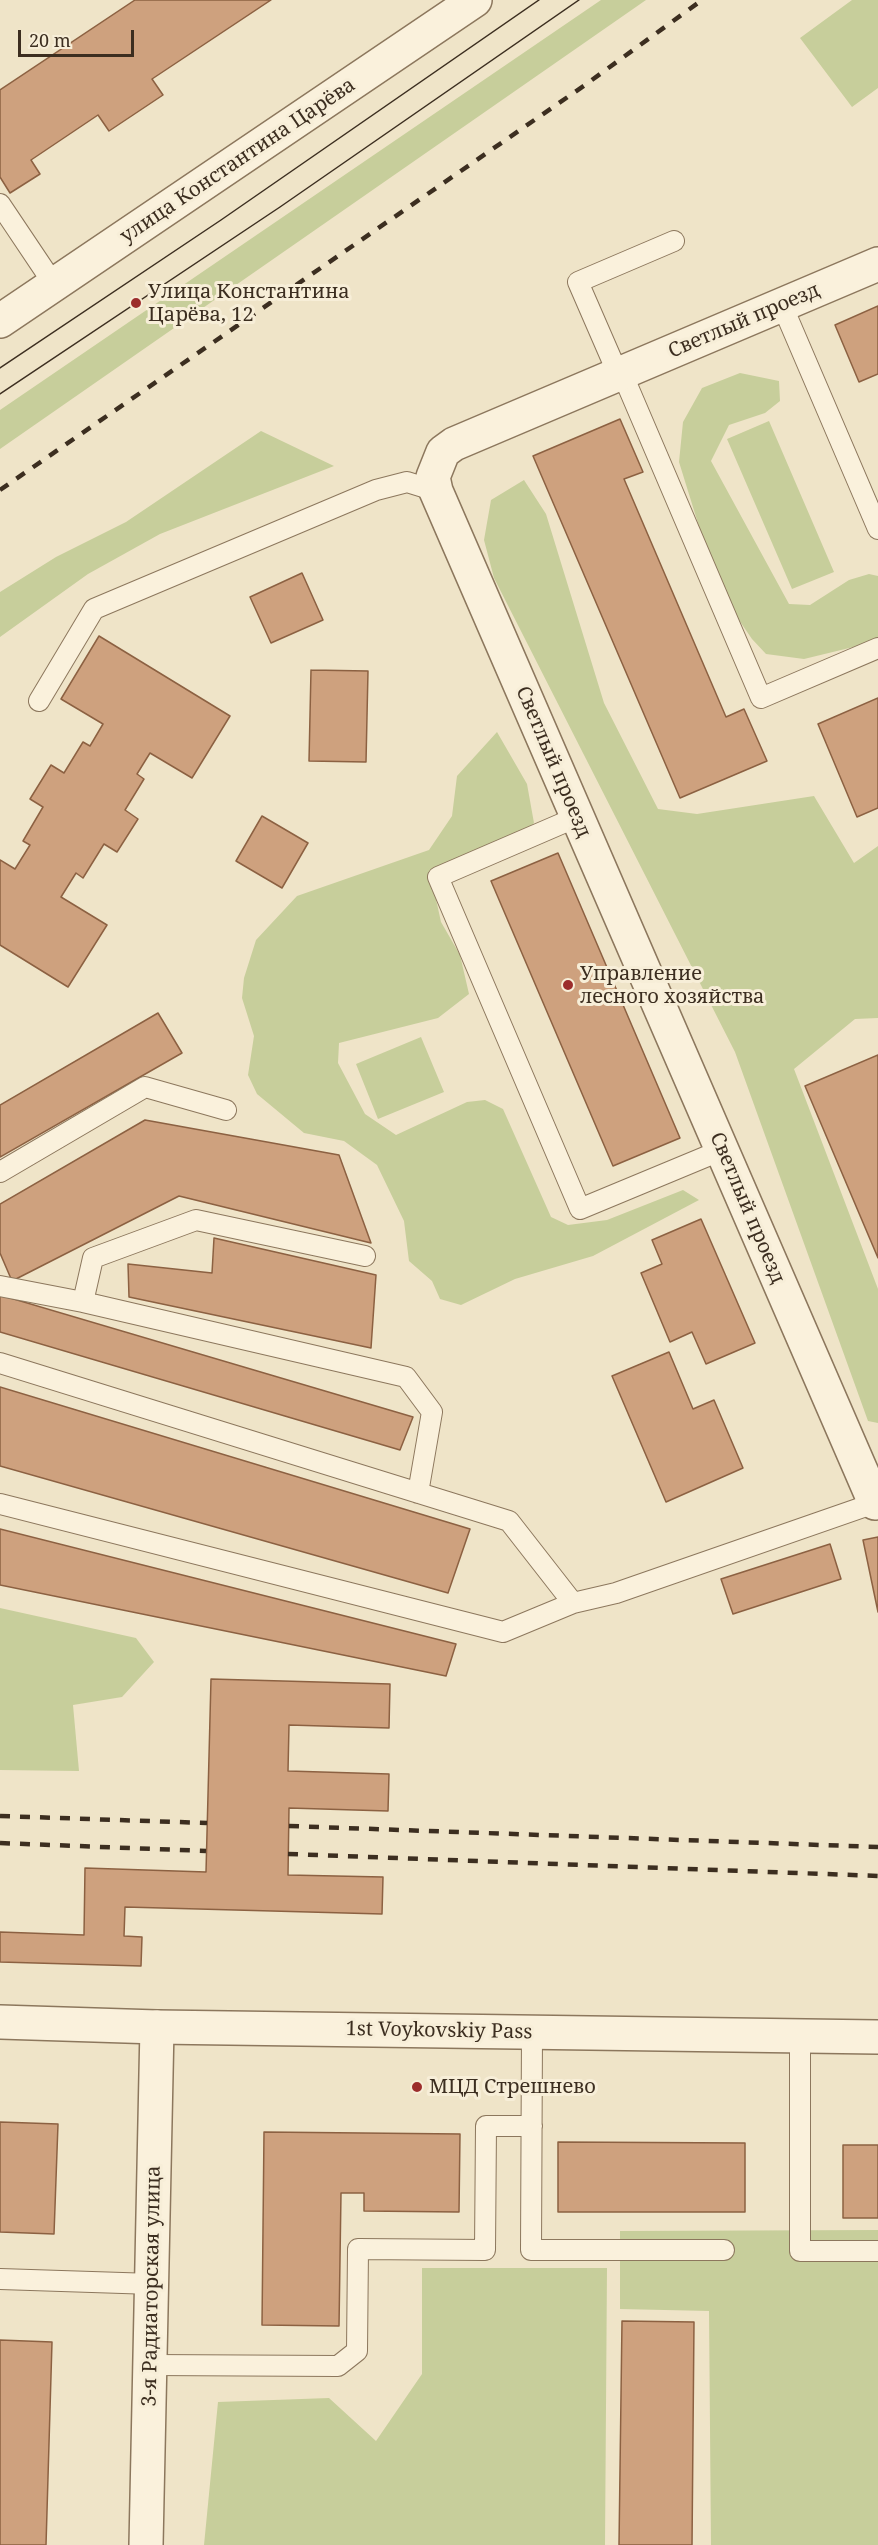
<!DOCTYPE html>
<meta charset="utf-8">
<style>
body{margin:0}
#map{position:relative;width:878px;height:2545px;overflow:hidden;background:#efe4c8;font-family:"Noto Serif",serif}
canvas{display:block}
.scale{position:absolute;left:18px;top:30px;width:116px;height:27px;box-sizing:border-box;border:3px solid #3c2e20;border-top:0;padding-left:8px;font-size:18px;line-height:21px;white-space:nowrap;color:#3c2e20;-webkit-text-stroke:4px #f7eed8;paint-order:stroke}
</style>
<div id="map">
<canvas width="878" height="2545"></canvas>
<div class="scale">20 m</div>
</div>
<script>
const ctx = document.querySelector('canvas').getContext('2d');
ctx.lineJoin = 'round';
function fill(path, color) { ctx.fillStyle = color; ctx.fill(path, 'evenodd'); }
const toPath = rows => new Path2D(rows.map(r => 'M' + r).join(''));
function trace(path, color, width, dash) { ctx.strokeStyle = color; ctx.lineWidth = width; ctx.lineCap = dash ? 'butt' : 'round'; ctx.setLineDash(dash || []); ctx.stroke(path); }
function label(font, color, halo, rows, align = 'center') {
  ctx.font = font + ' "Noto Serif",serif'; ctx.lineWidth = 6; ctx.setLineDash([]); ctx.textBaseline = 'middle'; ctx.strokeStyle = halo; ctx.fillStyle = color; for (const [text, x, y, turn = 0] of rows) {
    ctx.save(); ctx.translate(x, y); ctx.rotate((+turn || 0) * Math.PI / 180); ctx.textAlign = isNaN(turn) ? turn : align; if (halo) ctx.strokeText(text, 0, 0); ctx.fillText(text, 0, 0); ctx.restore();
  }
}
fill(toPath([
 [601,0,646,0,0,449,0,410],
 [852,0,878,0,878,88,852,107,800,38],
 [740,373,779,381,780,401,765,413,729,425,711,461,789,604,810,605,849,580,869,574,878,576,878,641,804,659,766,654,752,639,719,591,679,462,683,422,702,388],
 [769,421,834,572,792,589,727,439],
 [261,431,334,466,160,534,88,574,0,637,0,592,56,557,126,522],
 [524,480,546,514,604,703,658,809,697,814,814,796,854,863,878,846,878,1018,855,1019,794,1069,878,1289,878,1423,868,1421,735,1052,494,578,484,540,491,500],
 [497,732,527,784,534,823,513,846,430,872,441,922,460,955,469,994,438,1018,339,1043,338,1063,365,1114,396,1135,467,1102,485,1100,503,1109,551,1217,568,1225,607,1220,683,1190,699,1200,593,1256,515,1279,461,1305,440,1299,432,1281,409,1261,404,1221,377,1165,344,1141,304,1133,257,1094,248,1075,254,1036,242,998,244,978,256,940,297,896,429,850,452,816,457,776],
 [421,1037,444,1092,378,1119,356,1064],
 [0,1608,136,1638,154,1662,122,1697,73,1705,79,1771,0,1770],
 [878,2230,878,2545,711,2545,709,2311,620,2309,620,2231],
 [422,2268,607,2268,605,2545,204,2545,218,2402,329,2398,376,2441,422,2374]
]), '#c7ce9b');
const building = toPath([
 [135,0,271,0,152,79,163,95,109,131,98,115,31,160,40,174,10,193,0,177,0,90,135,0],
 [878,306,878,374,859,382,835,325,878,306],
 [620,419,643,472,624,479,726,717,744,709,767,761,680,798,533,456,620,419],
 [302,573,323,620,271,643,250,597,302,573],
 [99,636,230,716,192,778,150,753,137,774,144,779,125,810,138,819,117,852,104,844,83,878,76,873,61,897,107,925,68,987,0,945,0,860,15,869,30,845,23,841,43,807,30,799,51,765,64,773,83,742,90,746,103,724,61,699,99,636],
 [311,670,368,671,366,762,309,761,311,670],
 [878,698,878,808,857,817,818,724,878,698],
 [262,816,308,843,282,888,236,861,262,816],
 [558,853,680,1138,613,1166,491,881,558,853],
 [158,1013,182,1053,0,1157,0,1105,158,1013],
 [878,1055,878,1258,805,1086,878,1055],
 [145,1120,339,1155,371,1243,179,1196,12,1281,0,1253,0,1204,145,1120],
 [701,1219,755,1343,706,1364,692,1332,670,1342,641,1273,662,1264,652,1240,701,1219],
 [214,1238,376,1275,371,1348,129,1297,128,1264,212,1273,214,1238],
 [0,1295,413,1417,400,1450,0,1332,0,1295],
 [669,1352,693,1409,714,1400,743,1468,666,1502,612,1376,669,1352],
 [0,1387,470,1529,448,1593,0,1466,0,1387],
 [0,1529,456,1644,446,1676,0,1585,0,1529],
 [878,1537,878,1612,863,1540,878,1537],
 [830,1544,841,1579,733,1614,721,1579,830,1544],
 [211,1679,390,1684,389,1728,289,1725,288,1771,389,1774,388,1811,289,1808,288,1875,383,1877,382,1914,125,1907,124,1936,142,1937,141,1966,0,1962,0,1932,84,1935,85,1868,206,1872,211,1679],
 [0,2122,58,2124,54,2234,0,2232,0,2122],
 [264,2132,460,2134,459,2212,364,2211,364,2193,341,2193,339,2326,262,2325,264,2132],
 [558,2142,745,2143,745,2212,558,2212,558,2142],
 [843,2145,878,2145,878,2218,843,2218,843,2145],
 [622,2321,694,2322,692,2545,619,2545,622,2321],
 [0,2340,52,2342,46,2545,0,2545,0,2340]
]);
fill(building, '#cea17e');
trace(building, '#8c6142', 1.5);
const service = toPath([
 [0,204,55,286],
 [782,305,878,529],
 [622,373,761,698,878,648],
 [618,374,578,282,674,241],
 [39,701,94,609,376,490,407,482,436,491],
 [577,817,438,877,580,1209,722,1150],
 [0,1172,145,1087,226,1110],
 [0,1286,83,1302,406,1377,432,1412,418,1493],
 [83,1302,93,1258,196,1220,365,1256],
 [0,1363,509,1521,573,1603,616,1593,875,1503],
 [0,1504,503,1632,573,1603],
 [532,2033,531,2250,724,2250],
 [800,2036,800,2251,878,2251],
 [0,2279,153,2284],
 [151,2365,338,2366,357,2351,358,2249,485,2250,486,2126,532,2126]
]);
const minor = toPath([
 [878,264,454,444,443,452,433,477,436,491,859,1466,875,1503,878,1502],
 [157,2027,878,2037]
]);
const tertiary = toPath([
 [0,321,475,0],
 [0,2022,157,2027,146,2545]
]);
trace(service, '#8c775d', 22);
trace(minor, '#8c775d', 36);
trace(tertiary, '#8c775d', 36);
trace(service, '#faf1dc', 20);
trace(minor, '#faf1dc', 33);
trace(tertiary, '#faf1dc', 33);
trace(toPath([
 [0,368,221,220,539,0],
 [0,394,280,207,579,0]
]), '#3c2e20', 1.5);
trace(toPath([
 [0,490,585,85,702,0],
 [0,1816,207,1823],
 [289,1826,878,1847],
 [0,1843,206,1851],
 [288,1854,878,1876]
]), '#3c2e20', 4.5, [10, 10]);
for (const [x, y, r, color] of [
 [136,303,6,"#9c2d2c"],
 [568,985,6,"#9c2d2c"],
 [417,2087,6,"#9c2d2c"]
]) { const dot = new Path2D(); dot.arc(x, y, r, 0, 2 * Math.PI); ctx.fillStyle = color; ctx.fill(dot); trace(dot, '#f7eed8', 2); }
label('20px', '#3c2e20', '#f7eed8', [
 ["улица Константина Царёва",238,161,-34],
 ["Светлый проезд",744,321,-23],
 ["Светлый проезд",553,762,67],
 ["Светлый проезд",747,1208,67],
 ["1st Voykovskiy Pass",439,2031,1],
 ["3-я Радиаторская улица",152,2286,-89]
]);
label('20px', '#3c2e20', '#f7eed8', [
 ["Улица Константина",148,292],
 ["Царёва, 12",148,315],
 ["Управление",580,974],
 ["лесного хозяйства",580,997],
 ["МЦД Стрешнево",429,2087]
], 'left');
</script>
